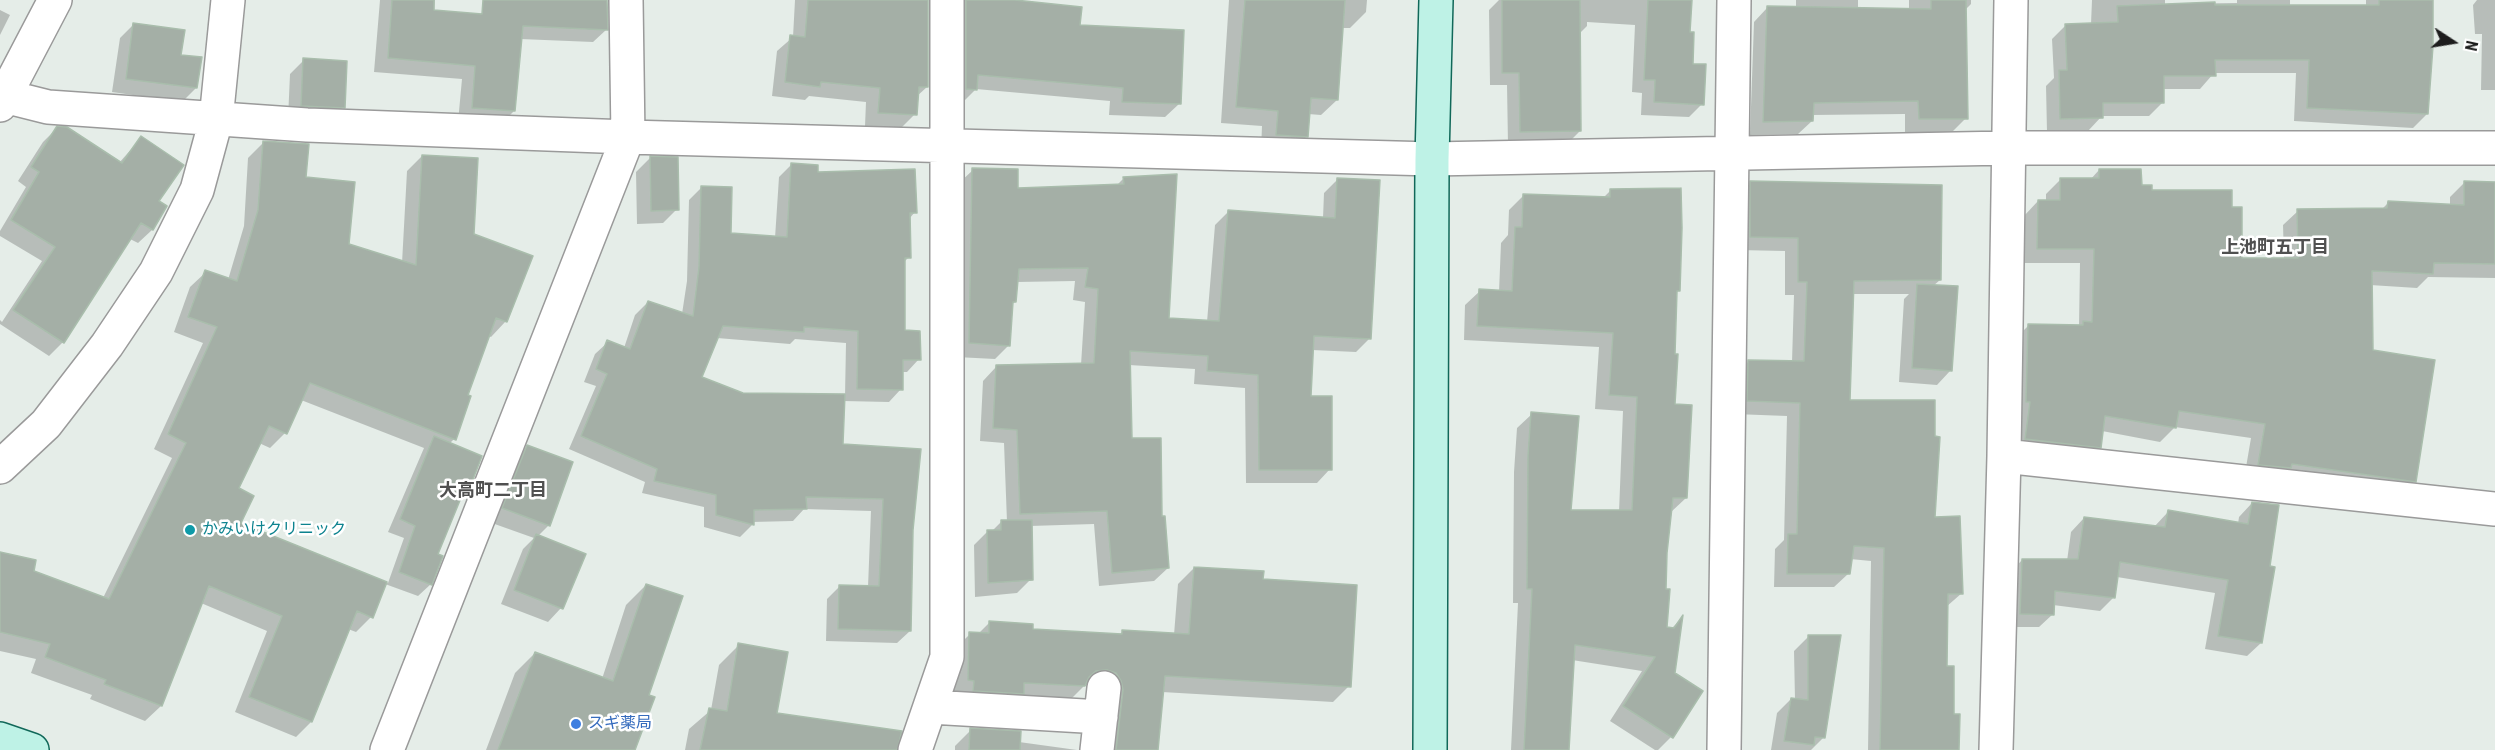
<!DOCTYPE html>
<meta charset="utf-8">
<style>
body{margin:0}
#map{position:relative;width:2495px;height:750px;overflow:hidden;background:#e5ede8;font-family:"Roboto Condensed",sans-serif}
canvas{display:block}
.north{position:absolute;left:2423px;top:12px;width:60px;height:60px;-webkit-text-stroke:4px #fff;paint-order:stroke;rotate:102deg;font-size:16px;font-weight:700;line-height:24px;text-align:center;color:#1d1d1d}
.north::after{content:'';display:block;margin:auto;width:21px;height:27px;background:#1d1d1d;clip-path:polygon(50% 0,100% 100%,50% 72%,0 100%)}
</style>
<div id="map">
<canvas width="2495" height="750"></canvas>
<div class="north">N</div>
</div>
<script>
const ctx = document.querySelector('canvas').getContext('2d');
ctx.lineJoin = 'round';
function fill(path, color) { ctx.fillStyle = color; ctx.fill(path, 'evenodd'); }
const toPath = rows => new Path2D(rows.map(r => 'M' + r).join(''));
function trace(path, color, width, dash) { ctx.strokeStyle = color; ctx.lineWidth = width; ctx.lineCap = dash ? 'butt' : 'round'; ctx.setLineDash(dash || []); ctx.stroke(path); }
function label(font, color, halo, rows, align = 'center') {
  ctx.font = font + ' "Roboto Condensed","Noto Sans JP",sans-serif'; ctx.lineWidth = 5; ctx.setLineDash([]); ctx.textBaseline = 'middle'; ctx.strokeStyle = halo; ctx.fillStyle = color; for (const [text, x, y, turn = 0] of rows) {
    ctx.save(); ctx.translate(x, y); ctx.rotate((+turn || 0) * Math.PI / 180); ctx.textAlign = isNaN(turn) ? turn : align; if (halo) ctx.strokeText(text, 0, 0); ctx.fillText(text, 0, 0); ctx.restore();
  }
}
fill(toPath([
 [380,0,435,0,434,12,514,17,515,0,606,0,606,30,593,42,520,39,514,111,500,125,458,122,462,79,374,72],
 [795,0,927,0,927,87,916,97,915,114,901,128,865,126,866,102,809,96,805,100,772,96,777,51,793,37],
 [946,0,1012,0,1078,26,1179,104,1165,117,1109,115,1110,101,976,89,962,103],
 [1229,0,1367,0,1366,12,1350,28,1342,28,1337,100,1321,115,1308,114,1307,136,1291,152,1261,151,1262,126,1221,123],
 [1499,0,1691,0,1688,33,1691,65,1702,104,1689,117,1641,115,1642,93,1632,92,1635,25,1587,22,1587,26,1579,34,1580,131,1567,144,1508,145,1507,85,1490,85,1489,10],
 [1796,0,1858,0,1858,10,1909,10,1909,0,1971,0,1971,4,1965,10,1966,118,1952,132,1905,132,1905,114,1812,115,1812,121,1798,134,1750,135,1754,22,1767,8,1796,8],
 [2092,0,2165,0,2165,4,2237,3,2237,0,2290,0,2290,7,2366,6,2366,0,2432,0,2427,114,2413,128,2294,121,2296,73,2214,73,2200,89,2163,89,2163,102,2149,116,2102,116,2088,131,2047,132,2046,86,2054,78,2052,39,2066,25,2091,24],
 [2477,0,2495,0,2495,90,2481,90,2482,34,2475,34,2473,5],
 [0,10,10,15,0,35],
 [134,24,180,56,196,88,182,102,112,92,120,38],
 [304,60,343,107,329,121,288,119,290,74],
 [57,128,119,163,141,138,157,202,165,207,152,230,138,243,130,239,63,342,49,356,0,324,0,320,2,322,42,261,0,236,0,231,26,187,18,181,43,142],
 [264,142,304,179,347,246,402,263,407,171,422,156,473,235,506,321,491,337,488,336,466,396,454,439,449,444,466,494,458,502,436,555,431,584,418,596,385,584,371,617,356,632,348,629,311,722,296,737,235,712,267,631,201,603,161,706,145,721,90,699,92,695,31,673,36,659,0,651,0,553,32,572,103,598,172,458,154,449,203,343,174,332,190,287,206,272,228,280,244,226,248,158],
 [301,400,424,448,388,532,404,538,388,583,239,523,237,489,259,443,270,448,285,433],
 [650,158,677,209,663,223,637,224,636,172],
 [791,165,915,212,909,219,909,257,904,262,903,332,919,359,907,372,901,372,901,389,889,402,843,401,842,445,912,530,910,631,897,643,826,641,827,599,840,586,868,587,871,511,804,509,793,521,752,522,752,525,740,537,704,527,704,507,642,493,645,482,569,449,596,386,584,382,595,354,608,342,624,348,635,315,648,302,682,314,687,281,689,200,701,188,730,234,775,238,779,177],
 [717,338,790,344,795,339,846,343,845,396,743,394,700,378],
 [973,170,1016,189,1116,186,1124,178,1168,319,1207,322,1215,225,1229,211,1323,218,1324,193,1338,179,1369,339,1356,352,1312,350,1309,398,1330,469,1317,483,1246,483,1245,388,1194,384,1195,369,1129,365,1131,440,1161,518,1168,568,1154,581,1099,586,1094,524,1030,526,1031,579,1017,593,975,597,974,545,988,531,992,531,1001,522,1007,522,1004,443,980,441,983,381,996,367,1081,365,1085,302,1073,300,1075,281,1017,282,1015,302,1011,305,1009,345,995,359,956,357,959,183],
 [2099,170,2150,192,2231,208,2241,259,2284,259,2283,225,2298,211,2382,209,2388,203,2450,206,2450,197,2465,182,2495,183,2495,278,2428,277,2417,288,2370,285,2371,351,2415,481,2400,495,2244,479,2251,438,2175,427,2160,442,2102,431,2100,447,2085,461,2011,453,2014,340,2028,326,2079,327,2080,263,2023,263,2024,216,2038,201,2046,201,2046,194,2061,179,2090,180],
 [1751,182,1940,280,1933,286,1950,371,1937,385,1899,382,1904,299,1909,294,1852,294,1849,401,1934,519,1962,593,1946,607,1945,668,1957,750,1868,750,1871,561,1850,559,1848,574,1834,587,1774,587,1775,549,1784,540,1787,416,1734,414,1735,375,1749,361,1792,362,1794,295,1785,295,1785,251,1737,250,1737,196],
 [1610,191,1679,290,1676,293,1673,405,1686,498,1671,512,1666,553,1665,628,1671,629,1681,619,1673,674,1700,692,1671,737,1658,750,1655,750,1610,721,1642,671,1572,660,1568,750,1511,750,1518,603,1513,603,1514,472,1517,428,1532,414,1570,511,1619,512,1623,411,1595,409,1599,347,1464,340,1465,305,1480,291,1499,292,1501,243,1508,235,1509,210,1524,195,1603,198],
 [527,447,549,525,538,536,561,608,548,622,501,604,523,549,534,538,489,522,513,461],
 [2252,503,2268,567,2261,643,2247,656,2205,649,2215,593,2117,577,2114,597,2100,611,2053,605,2053,614,2039,627,2008,627,2009,574,2022,560,2067,561,2071,532,2084,518,2154,527,2168,512,2238,524,2239,517],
 [1194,568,1262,581,1349,686,1333,702,1162,692,1156,750,1102,750,1089,685,1084,686,1068,702,953,696,954,650,970,634,978,634,989,623,1032,631,1118,636,1123,631,1174,635,1178,584],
 [646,585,648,696,633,750,486,750,515,673,535,653,602,679,626,605],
 [1808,637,1824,737,1811,750,1771,750,1777,713,1791,699,1795,700,1794,651],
 [739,645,775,714,869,750,685,750,689,729,711,710,719,665],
 [971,730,1019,742,1077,750,955,750,955,746]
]), '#0003');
const building = toPath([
 [392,0,434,0,434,10,482,14,483,0,607,0,608,30,523,26,515,111,472,108,475,66,388,58,392,0],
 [808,0,928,0,928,87,919,87,917,115,878,113,880,88,821,82,820,87,785,82,790,35,805,37,808,0],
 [966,0,1015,0,1082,7,1080,25,1184,30,1181,104,1122,102,1123,88,978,75,977,90,966,89,966,0],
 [1245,0,1345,0,1338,100,1311,98,1308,137,1276,135,1278,111,1236,107,1245,0],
 [1502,0,1580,0,1581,131,1520,132,1519,73,1502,73,1502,0],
 [1648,0,1692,0,1690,32,1694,32,1693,64,1706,64,1704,105,1654,102,1655,80,1644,80,1648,0],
 [1931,0,1966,0,1968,119,1919,119,1918,101,1814,103,1813,121,1763,122,1767,6,1931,9,1931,0],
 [2379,0,2433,0,2433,46,2428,114,2307,108,2309,60,2215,60,2216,76,2164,76,2164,103,2103,103,2103,118,2060,119,2059,70,2067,70,2065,24,2118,22,2117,6,2215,2,2215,5,2379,5,2379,0],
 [133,23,185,30,181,55,202,57,197,88,126,79,133,23],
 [303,58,347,61,345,108,301,106,303,58],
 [57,126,67,127,122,163,141,136,184,165,159,201,167,206,153,230,141,223,64,343,13,310,55,247,11,220,39,172,31,167,57,126],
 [263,141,309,144,306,177,355,182,349,244,416,265,422,155,478,158,474,234,533,256,507,322,496,318,468,395,471,396,456,440,310,383,287,434,269,426,239,488,254,496,241,523,387,582,373,618,357,611,312,722,249,697,282,616,209,586,162,706,104,684,106,680,45,657,50,644,0,632,0,552,36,560,34,571,109,599,186,443,168,434,217,327,188,317,205,270,237,281,258,210,263,141],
 [650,156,678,157,679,210,651,211,650,156],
 [791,163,818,165,818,172,915,169,917,213,910,213,911,258,905,258,905,330,920,331,921,360,903,360,903,390,857,389,858,331,804,327,804,332,723,326,702,377,743,393,845,394,843,444,921,449,913,530,911,631,838,629,839,585,879,586,883,499,806,497,807,509,754,510,754,525,716,515,716,495,654,481,657,469,581,436,607,374,596,369,607,340,630,349,648,301,693,316,699,267,701,186,732,187,731,233,787,237,791,163],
 [972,168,1018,169,1018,188,1124,184,1123,177,1177,174,1169,318,1219,321,1228,210,1335,218,1337,178,1380,180,1371,339,1314,336,1311,396,1332,396,1332,470,1259,470,1258,375,1207,371,1208,356,1130,351,1132,438,1161,438,1162,516,1165,516,1169,568,1112,573,1107,511,1020,514,1017,430,993,428,996,365,1094,363,1098,289,1085,287,1088,268,1019,269,1016,302,1013,302,1010,346,969,343,972,168],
 [2099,169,2141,169,2142,185,2152,185,2152,190,2232,190,2232,207,2242,207,2242,258,2298,258,2297,209,2387,208,2388,201,2464,205,2464,181,2495,182,2495,264,2434,263,2433,274,2372,271,2373,350,2435,360,2416,482,2292,464,2291,468,2258,465,2265,424,2179,411,2176,428,2105,416,2101,448,2025,439,2030,402,2026,402,2028,324,2083,325,2083,321,2092,322,2094,249,2037,249,2038,200,2060,200,2060,178,2099,178,2099,169],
 [1750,181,1942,185,1941,280,1854,281,1850,400,1935,400,1935,436,1940,437,1935,517,1960,516,1963,594,1948,594,1947,666,1954,666,1954,714,1960,714,1959,750,1880,750,1884,548,1854,546,1850,574,1787,574,1788,534,1797,534,1800,403,1747,401,1748,360,1804,361,1807,282,1798,282,1798,238,1750,237,1750,181],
 [1681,188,1682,228,1680,291,1677,291,1675,354,1678,354,1675,404,1692,405,1687,498,1673,498,1667,553,1666,589,1670,589,1667,627,1674,628,1683,615,1675,673,1703,691,1673,738,1623,706,1655,657,1575,645,1569,750,1524,750,1532,589,1527,589,1528,456,1531,412,1579,416,1571,510,1632,510,1637,397,1609,395,1613,333,1477,326,1479,289,1512,291,1515,227,1522,227,1523,194,1610,197,1610,189,1681,188],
 [1917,284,1958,286,1952,371,1912,368,1917,284],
 [434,436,482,456,467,495,463,493,438,554,443,556,432,585,399,572,415,526,400,519,434,436],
 [527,445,573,462,550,526,502,508,527,445],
 [2252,502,2279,505,2270,566,2275,567,2262,643,2218,636,2228,580,2120,562,2115,598,2055,591,2054,615,2020,614,2022,559,2078,559,2084,517,2165,527,2168,510,2248,524,2252,502],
 [1001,520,1032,520,1033,580,988,583,987,530,1001,530,1001,520],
 [536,534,586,554,563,609,514,590,536,534],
 [1194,567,1264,571,1263,579,1357,585,1351,687,1165,676,1158,750,1116,750,1123,690,1121,681,1116,673,1107,670,1096,671,1089,677,1085,686,1024,683,1024,694,973,691,974,681,968,680,969,632,989,633,989,621,1033,624,1033,629,1122,634,1122,630,1189,634,1194,567],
 [646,584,683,596,649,695,655,697,635,750,498,750,535,652,613,681,646,584],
 [1808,635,1841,635,1825,738,1815,737,1814,745,1784,741,1791,698,1808,700,1808,635],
 [738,643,788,652,777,713,902,731,897,750,700,750,709,708,727,711,738,643],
 [970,728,1021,731,1020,750,969,750,970,728]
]);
fill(building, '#a4afa6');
trace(building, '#a9bdac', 1.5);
const street = toPath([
 [0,95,48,107,307,125,628,137,1432,159,2008,148,2495,148],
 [0,105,55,0],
 [2004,456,2495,509],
 [0,467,46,424,107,345,156,272,197,190,216,120,228,0],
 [930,707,1101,717],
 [387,750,628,137,626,0],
 [915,750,947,657,947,0],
 [1097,750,1104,688],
 [1724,750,1734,0],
 [1996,750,2004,456,2011,0]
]);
const secondary = toPath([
 [0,739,32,750],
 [1430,750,1432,159,1436,0]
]);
trace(street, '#9a9a9a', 36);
trace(secondary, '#116859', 36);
trace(street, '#fff', 33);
trace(secondary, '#bef2e6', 33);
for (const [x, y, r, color] of [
 [190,530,6,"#0f9aa8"],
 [576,724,6,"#3f7fe0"]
]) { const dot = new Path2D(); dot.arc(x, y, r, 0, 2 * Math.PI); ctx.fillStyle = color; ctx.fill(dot); trace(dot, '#fff', 2); }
label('16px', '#0d838f', '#fff', [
 ["かみいけクリニック",202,530]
], 'left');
label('16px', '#366cbe', '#fff', [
 ["スギ薬局",588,724]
], 'left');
label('bold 18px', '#505050', '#fff', [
 ["上池町五丁目",2275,248],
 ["大高町二丁目",493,491]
]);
</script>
